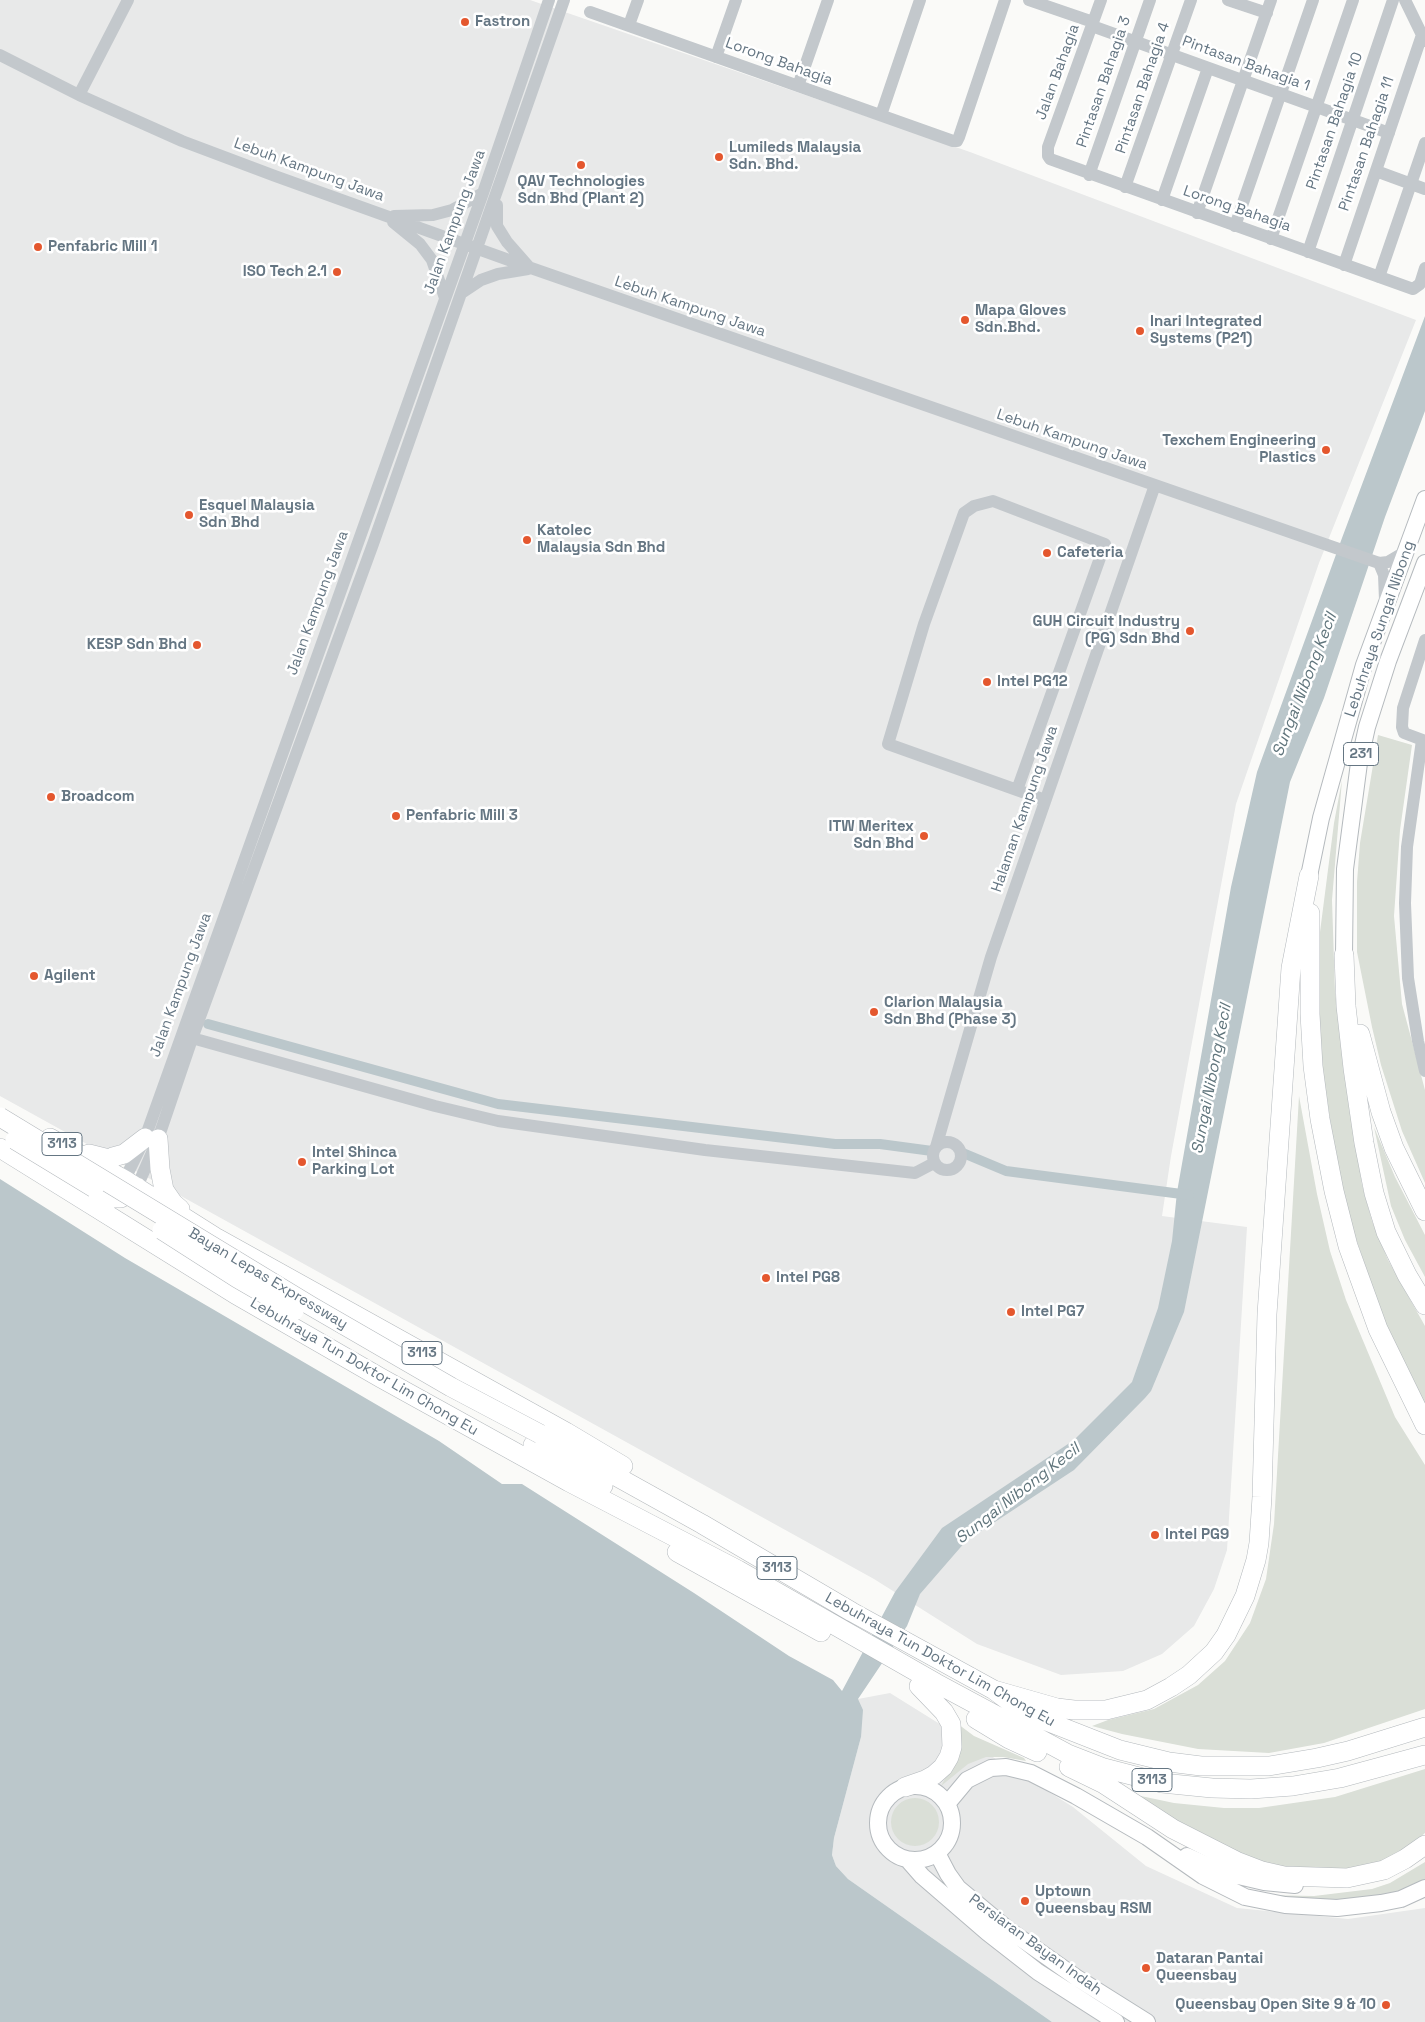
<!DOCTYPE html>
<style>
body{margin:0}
canvas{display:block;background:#fafaf8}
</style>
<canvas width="1425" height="2022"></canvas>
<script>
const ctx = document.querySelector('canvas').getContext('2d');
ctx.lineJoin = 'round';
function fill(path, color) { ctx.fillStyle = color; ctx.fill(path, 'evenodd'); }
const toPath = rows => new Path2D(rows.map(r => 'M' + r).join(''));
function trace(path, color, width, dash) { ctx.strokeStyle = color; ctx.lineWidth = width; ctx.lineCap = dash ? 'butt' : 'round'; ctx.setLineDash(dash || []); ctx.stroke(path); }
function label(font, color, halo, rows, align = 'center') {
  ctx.font = font + ' "Space Grotesk",sans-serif'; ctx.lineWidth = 5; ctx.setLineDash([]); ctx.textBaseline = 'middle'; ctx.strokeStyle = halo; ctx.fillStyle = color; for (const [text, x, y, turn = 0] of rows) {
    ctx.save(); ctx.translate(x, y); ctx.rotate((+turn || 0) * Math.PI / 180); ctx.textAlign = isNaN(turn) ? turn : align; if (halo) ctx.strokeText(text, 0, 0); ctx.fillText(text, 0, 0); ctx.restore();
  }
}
fill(toPath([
 [0,0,530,0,970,152,1416,320,1319,563,1236,804,1171,1156,1162,1216,1247,1227,1227,1550,1214,1589,1194,1626,1162,1654,1123,1671,1061,1675,977,1644,874,1579,0,1096],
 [890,1693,1073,1807,1146,1866,1237,1908,1348,1919,1425,1908,1425,2022,1052,2022,848,1879,836,1866,832,1855,834,1838,861,1737,858,1699]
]), '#e8e9e9');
fill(toPath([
 [1378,735,1412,745,1400,830,1394,916,1402,1004,1425,1090,1425,1183,1402,1131,1381,1065,1372,1027,1357,952,1357,882,1360,843],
 [1342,780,1332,900,1335,992,1345,1071,1362,1185,1372,1221,1388,1260,1425,1326,1425,1409,1392,1344,1351,1224,1336,1157,1324,1081,1318,1027,1320,932,1334,823],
 [1299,1096,1317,1194,1330,1251,1346,1300,1395,1417,1425,1465,1425,1709,1324,1743,1269,1753,1198,1749,1122,1734,1092,1726,1108,1720,1154,1709,1198,1685,1225,1661,1250,1623,1266,1579,1274,1524],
 [1374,1127,1395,1177,1425,1235,1425,1277,1405,1240,1391,1206],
 [954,1721,974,1736,1024,1758,1026,1761,1003,1757,986,1757,968,1764,941,1786,948,1773],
 [1425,1769,1425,1833,1407,1848,1382,1862,1344,1870,1267,1866,1203,1838,1136,1795,1174,1803,1224,1808,1259,1808,1335,1797],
 '891 1822a24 24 0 1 1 48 0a24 24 0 1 1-48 0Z',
 [1425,1862,1425,1879,1393,1895,1363,1900,1327,1901,1263,1895,1314,1896,1372,1889,1390,1883]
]), '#dadfd7');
fill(toPath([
 [1425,316,1425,411,1385,517,1324,698,1290,782,1184,1312,1151,1391,1145,1398,1074,1470,966,1541,920,1594,907,1626,858,1699,863,1710,861,1737,834,1838,832,1855,836,1866,848,1879,1052,2022,0,2022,0,1179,125,1258,439,1441,502,1484,522,1484,694,1593,789,1656,833,1680,842,1691,895,1592,942,1528,1074,1440,1132,1382,1158,1308,1172,1241,1177,1192,1231,887,1257,772,1342,538]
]), '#bbc7cb');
trace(toPath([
 [208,1024,498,1104,835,1144,880,1144,932,1151],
 [963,1153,1006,1171,1189,1195]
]), '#bbc7cb', 10);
const major = toPath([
 [1309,876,1321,818,1364,665,1425,499],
 [1344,955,1345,869,1359,763,1367,727,1388,661,1425,563],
 '878 1823a37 37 0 1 1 74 0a37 37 0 1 1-74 0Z',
 [947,1804,967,1780,991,1768,1006,1767,1031,1773,1076,1796,1147,1837,1203,1876,1245,1897,1285,1905,1337,1908,1381,1903,1401,1899,1425,1888],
 [937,1853,948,1874,958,1888,1006,1928,1077,1978,1147,2022],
 [1187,1856,1216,1869,1234,1875,1264,1882,1295,1885],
 [908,1860,922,1876,988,1933,1038,1972,1116,2022]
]);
const highway = toPath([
 [1310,913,1310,1014,1313,1066,1320,1119,1334,1191,1348,1246,1378,1329,1425,1425],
 [1344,955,1346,1006,1353,1068,1364,1143,1374,1193,1386,1232,1407,1275,1425,1305],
 [1360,1034,1381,1112,1394,1148,1425,1211],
 [50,1138,125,1180,215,1237,566,1432,623,1466],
 [158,1139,160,1169,164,1190,173,1203,180,1209],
 [0,1148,235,1294,381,1378,569,1482,738,1570,936,1683,1068,1754,1104,1768,1162,1783,1212,1788,1251,1789,1293,1786,1340,1778,1425,1755],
 [89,1154,109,1159,113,1157,124,1154,145,1138],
 [84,1191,103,1198,121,1198,137,1187],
 [540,1434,702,1524,852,1612,994,1690,1017,1707,1036,1717,1120,1750,1169,1762,1201,1766,1269,1766,1317,1758,1348,1751,1425,1727],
 [533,1445,603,1486],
 [677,1552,821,1632],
 [994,1690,1057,1708,1074,1710,1106,1710,1147,1700,1171,1687,1189,1675,1214,1652,1226,1635,1245,1596,1256,1560,1259,1543,1262,1497,1267,1314,1291,968,1309,876],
 [976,1719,1009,1739,1037,1752],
 [1069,1767,1104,1784,1173,1829,1236,1861,1262,1871,1284,1876,1347,1878,1384,1870,1405,1859,1425,1845],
 [905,1787,925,1780,934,1775,943,1767,949,1757,952,1747,951,1724,944,1712,919,1686]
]);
trace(major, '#b5babe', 18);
trace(highway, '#b4b9bd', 20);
trace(toPath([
 [1029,0,1093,22],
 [1101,0,1048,147,1048,156,1050,159,1413,289,1420,284,1425,268],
 [1228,0,1267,13],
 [1405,0,1425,41],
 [590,12,953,141,957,141,959,137,1005,0],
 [629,25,638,0],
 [1092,26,1389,133],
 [0,55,79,95,182,141,275,176,531,268,1379,563,1388,562,1405,552],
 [716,57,736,0],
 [798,86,828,0],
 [79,95,128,0],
 [881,115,920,0],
 [1376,171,1425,189],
 [1089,175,1150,0],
 [1125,187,1191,0],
 [1162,200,1208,68],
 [497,205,497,226,507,242,529,267],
 [1197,213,1271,0],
 [394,216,433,215,452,210,483,193],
 [393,222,420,244,432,260,445,298],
 [1235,226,1313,0],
 [1271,239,1353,0],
 [1308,252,1393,0],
 [1344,265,1422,35],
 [1379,277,1425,143],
 [463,292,481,280,498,274,528,269],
 [1379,563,1384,575,1385,600],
 [1425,640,1403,708,1402,727,1404,733,1425,741],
 [1422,740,1407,847,1405,903,1408,978,1418,1041,1425,1071],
 [1017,790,1105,544,993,501,974,506,964,513,924,624,888,744,1045,800],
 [192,1038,435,1106,498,1121,705,1150,915,1173,934,1163],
 '933 1156a14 14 0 1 1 28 0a14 14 0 1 1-28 0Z',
 [936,1147,991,957,1155,485],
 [122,1185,145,1138,483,193,549,0],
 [137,1187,158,1139,193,1036,373,544,564,0]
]), '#c3c8cc', 12);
trace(major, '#fff', 16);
trace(highway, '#fff', 19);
const highwayBridge = toPath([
 [0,1117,311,1306,451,1387,540,1434],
 [15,1140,94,1188],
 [162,1230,237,1278,294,1311]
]);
trace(highwayBridge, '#b4b9bd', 20, []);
trace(highwayBridge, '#fff', 19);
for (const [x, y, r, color] of [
 [465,22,5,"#e4572e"],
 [719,157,5,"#e4572e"],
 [581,165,5,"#e4572e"],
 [38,247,5,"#e4572e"],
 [337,272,5,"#e4572e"],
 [965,320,5,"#e4572e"],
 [1140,331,5,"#e4572e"],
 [1326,450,5,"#e4572e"],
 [189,515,5,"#e4572e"],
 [527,540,5,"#e4572e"],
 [1047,553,5,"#e4572e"],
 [1190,631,5,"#e4572e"],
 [197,645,5,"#e4572e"],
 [987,682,5,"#e4572e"],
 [51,797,5,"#e4572e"],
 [396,816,5,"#e4572e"],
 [924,836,5,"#e4572e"],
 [34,976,5,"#e4572e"],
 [874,1012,5,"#e4572e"],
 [302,1162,5,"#e4572e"],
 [766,1278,5,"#e4572e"],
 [1011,1312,5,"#e4572e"],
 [1155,1535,5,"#e4572e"],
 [1025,1901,5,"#e4572e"],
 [1146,1968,5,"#e4572e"],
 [1386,2005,5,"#e4572e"]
]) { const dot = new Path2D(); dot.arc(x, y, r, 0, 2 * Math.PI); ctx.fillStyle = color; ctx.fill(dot); trace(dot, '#fff', 2); }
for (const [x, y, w] of [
 [1361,754,35],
 [62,1144,40],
 [422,1353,40],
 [777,1568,40],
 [1152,1780,40]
]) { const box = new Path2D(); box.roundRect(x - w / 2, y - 11.5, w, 23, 4); ctx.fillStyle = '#fff'; ctx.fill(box); trace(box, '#657683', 1); }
label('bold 14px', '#657683', null, [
 ["231",1361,754],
 ["3113",62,1144],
 ["3113",422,1353],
 ["3113",777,1568],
 ["3113",1152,1780]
]);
label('bold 15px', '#657683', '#fff', [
 ["Fastron",475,22],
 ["Lumileds Malaysia",729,148],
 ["Sdn. Bhd.",729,165],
 ["QAV Technologies",581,182,"center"],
 ["Sdn Bhd (Plant 2)",581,199,"center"],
 ["Penfabric Mill 1",48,247],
 ["ISO Tech 2.1",327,272,"right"],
 ["Mapa Gloves",975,311],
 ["Sdn.Bhd.",975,328],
 ["Inari Integrated",1150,322],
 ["Systems (P21)",1150,339],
 ["Texchem Engineering",1316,441,"right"],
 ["Plastics",1316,458,"right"],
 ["Esquel Malaysia",199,506],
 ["Sdn Bhd",199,523],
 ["Katolec",537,531],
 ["Malaysia Sdn Bhd",537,548],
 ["Cafeteria",1057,553],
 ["GUH Circuit Industry",1180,622,"right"],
 ["(PG) Sdn Bhd",1180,639,"right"],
 ["KESP Sdn Bhd",187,645,"right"],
 ["Intel PG12",997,682],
 ["Broadcom",61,797],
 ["Penfabric Mill 3",406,816],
 ["ITW Meritex",914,827,"right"],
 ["Sdn Bhd",914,844,"right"],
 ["Agilent",44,976],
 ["Clarion Malaysia",884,1003],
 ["Sdn Bhd (Phase 3)",884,1020],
 ["Intel Shinca",312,1153],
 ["Parking Lot",312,1170],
 ["Intel PG8",776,1278],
 ["Intel PG7",1021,1312],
 ["Intel PG9",1165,1535],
 ["Uptown",1035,1892],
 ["Queensbay RSM",1035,1909],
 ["Dataran Pantai",1156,1959],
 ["Queensbay",1156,1976],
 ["Queensbay Open Site 9 & 10",1376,2005,"right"]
], 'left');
label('15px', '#657683', '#fff', [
 ["Lorong Bahagia",779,62,20],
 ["Pintasan Bahagia 1",1246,64,20],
 ["Jalan Bahagia",1058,72,-70],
 ["Pintasan Bahagia 3",1104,82,-71],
 ["Pintasan Bahagia 4",1143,88,-71],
 ["Pintasan Bahagia 10",1335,121,-71],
 ["Pintasan Bahagia 11",1367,144,-71],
 ["Lebuh Kampung Jawa",309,170,20],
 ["Lorong Bahagia",1237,209,19],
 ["Jalan Kampung Jawa",455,222,-70],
 ["Lebuh Kampung Jawa",690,307,19],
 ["Lebuh Kampung Jawa",1072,440,19],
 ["Jalan Kampung Jawa",318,603,-70],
 ["Lebuhraya Sungai Nibong",1380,629,-71],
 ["Halaman Kampung Jawa",1025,809,-71],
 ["Jalan Kampung Jawa",181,985,-70],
 ["Bayan Lepas Expressway",268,1279,31],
 ["Lebuhraya Tun Doktor Lim Chong Eu",364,1367,30],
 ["Lebuhraya Tun Doktor Lim Chong Eu",940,1660,29],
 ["Persiaran Bayan Indah",1035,1945,36]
]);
label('italic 16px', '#60757c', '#fff', [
 ["Sungai Nibong Kecil",1305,685,-69],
 ["Sungai Nibong Kecil",1212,1079,-79],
 ["Sungai Nibong Kecil",1018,1494,-38]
]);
</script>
